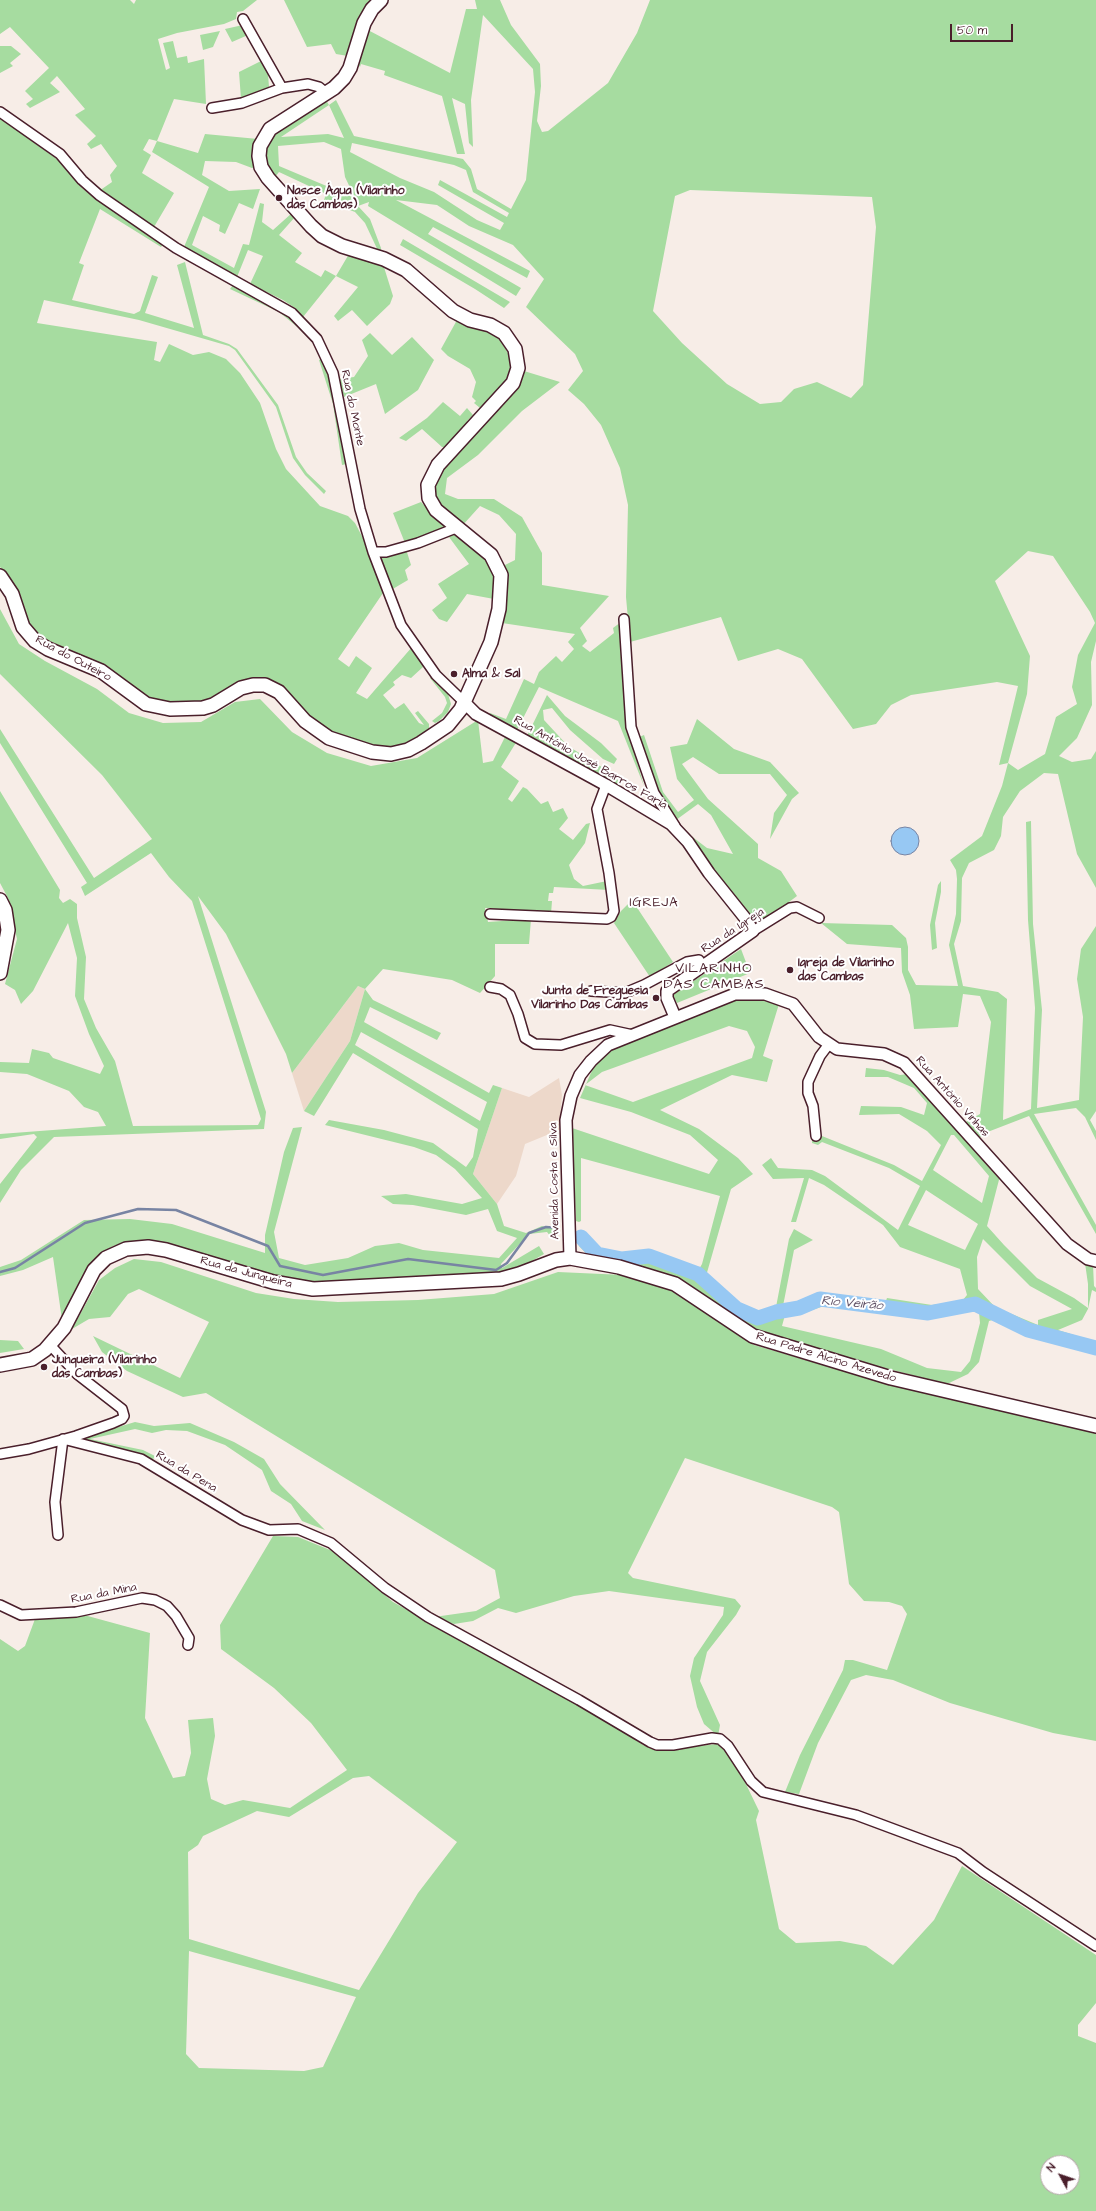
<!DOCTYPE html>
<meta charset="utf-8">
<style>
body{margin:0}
#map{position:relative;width:1096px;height:2211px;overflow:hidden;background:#f7ede7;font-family:"Architects Daughter",sans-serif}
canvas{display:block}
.north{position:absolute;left:1040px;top:2155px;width:40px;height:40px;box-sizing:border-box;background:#fff;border:1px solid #b7a5aa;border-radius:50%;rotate:310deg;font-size:11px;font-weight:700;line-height:16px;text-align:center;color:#4a1f2b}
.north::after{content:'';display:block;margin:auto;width:14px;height:18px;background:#4a1f2b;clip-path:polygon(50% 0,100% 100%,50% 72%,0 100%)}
.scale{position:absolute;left:950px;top:24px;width:63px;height:18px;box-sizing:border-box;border:2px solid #4a1f2b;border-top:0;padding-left:5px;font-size:12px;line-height:14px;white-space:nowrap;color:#4a1f2b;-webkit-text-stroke:3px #fff;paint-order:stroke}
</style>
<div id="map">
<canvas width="1096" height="2211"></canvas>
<div class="north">N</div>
<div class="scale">50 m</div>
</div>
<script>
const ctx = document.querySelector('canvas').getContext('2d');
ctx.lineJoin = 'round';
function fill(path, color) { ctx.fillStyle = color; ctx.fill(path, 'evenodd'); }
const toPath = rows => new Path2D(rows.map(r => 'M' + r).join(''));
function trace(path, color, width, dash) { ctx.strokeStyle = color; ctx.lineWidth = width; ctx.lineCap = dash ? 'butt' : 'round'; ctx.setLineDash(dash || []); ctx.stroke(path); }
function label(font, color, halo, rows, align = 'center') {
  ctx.font = font + ' "Architects Daughter",sans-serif'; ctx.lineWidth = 4; ctx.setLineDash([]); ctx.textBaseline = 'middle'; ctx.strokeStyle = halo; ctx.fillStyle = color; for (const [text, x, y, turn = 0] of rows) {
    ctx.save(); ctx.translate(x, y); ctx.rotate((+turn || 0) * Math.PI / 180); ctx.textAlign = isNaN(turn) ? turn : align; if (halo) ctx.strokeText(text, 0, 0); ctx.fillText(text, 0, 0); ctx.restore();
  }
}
fill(toPath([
 [358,986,365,989,350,1041,304,1111,292,1073],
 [559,1078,562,1095,559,1130,525,1144,516,1176,497,1204,473,1174,502,1088,529,1097]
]), '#edd8ca');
fill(toPath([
 [0,0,130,0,134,4,136,0,257,0,243,11,237,12,236,19,224,24,177,33,158,39,166,70,170,68,163,43,173,41,177,58,187,56,188,63,204,59,206,104,174,99,157,141,198,153,205,134,258,139,256,167,252,168,236,162,205,161,202,175,229,191,260,189,253,209,239,203,225,234,219,231,220,225,203,216,192,245,234,268,243,244,249,245,260,203,264,204,262,222,273,230,292,213,295,217,279,235,302,253,295,262,321,277,325,270,336,276,349,254,383,264,393,296,390,304,367,326,352,310,338,321,334,316,358,287,336,276,303,317,295,308,283,300,250,284,263,256,248,250,237,277,184,247,209,187,152,152,157,141,149,139,143,150,151,155,142,173,174,193,154,227,99,191,112,182,110,175,117,166,101,144,91,149,87,144,96,136,75,115,85,109,57,76,50,83,60,92,30,108,26,104,33,99,25,91,49,68,10,27,0,34],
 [284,0,374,0,362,14,353,36,348,56,336,54,331,44,307,47],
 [475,0,500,0,511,25,540,64,541,86,537,121,542,132,548,131,608,83,637,33,650,0,1096,0,1096,641,1091,662,1092,705,1077,738,1059,756,1072,762,1091,759,1096,751,1096,888,1077,854,1058,774,1044,773,1020,791,1003,817,1001,836,994,850,969,863,962,878,961,921,954,944,963,986,998,992,1007,999,1003,1120,1031,1109,1035,1008,1028,920,1026,822,1031,821,1033,924,1042,1010,1037,1108,1079,1100,1083,1017,1077,979,1081,949,1096,926,1096,1111,1090,1120,1096,1131,1096,1140,1085,1117,1076,1108,1034,1114,1096,1225,1096,1234,1029,1116,985,1133,978,1139,964,1123,980,1114,991,1022,980,996,963,994,958,1027,914,1029,910,995,902,972,901,948,847,944,821,923,892,925,906,938,908,947,908,970,916,985,958,986,949,945,956,914,957,879,956,870,950,860,982,836,1002,786,1008,763,999,765,1018,686,997,682,911,695,891,705,876,724,853,729,802,659,778,649,738,661,721,617,630,642,626,597,628,505,620,468,601,425,584,404,568,390,583,371,575,354,526,307,544,279,513,245,469,226,437,205,396,200,530,271,527,278,433,227,428,234,521,288,516,296,368,206,369,202,358,206,370,219,381,248,380,255,365,223,355,212,324,200,326,194,279,172,275,177,269,170,266,151,268,142,274,134,326,100,329,105,336,100,354,136,463,159,471,169,477,189,511,209,526,180,535,92,533,69,483,15,471,100,473,147,469,143,465,104,452,98,465,154,457,154,442,96,384,75,385,71,361,64,360,67,357,63,366,29,450,73,466,9,477,9],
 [329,105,344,138,328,134,281,137],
 [324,142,341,149,345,177,355,198,279,166,278,146],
 [352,143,454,165,466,170,473,192,509,213,507,217,440,180,438,185,504,223,500,230,477,220,434,192,400,178,350,152],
 [690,190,872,197,876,227,863,385,851,398,817,382,794,389,781,402,760,404,727,384,682,343,653,311,675,196],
 [1028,551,1053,556,1090,612,1095,623,1078,655,1072,687,1077,704,1056,717,1045,754,1018,770,1008,763,1027,694,1030,656,995,581],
 [243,25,248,35,232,42,225,29],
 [220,31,213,47,203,50,200,35],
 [0,46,11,46,21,54,10,63,13,66,0,73],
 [261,61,268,74,269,87,241,99,239,72],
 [0,118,61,162,82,188,93,197,164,243,161,247,100,209,79,263,84,265,72,300,134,314,140,311,152,275,158,277,145,313,194,328,177,265,185,262,203,335,229,344,237,349,278,405,296,457,307,473,326,491,324,494,305,475,293,458,276,407,235,350,229,346,139,320,44,300,37,323,157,342,154,360,160,362,169,344,193,355,209,352,226,359,240,373,260,403,276,449,286,469,320,506,348,516,355,523,365,542,383,593,338,659,349,667,356,656,372,668,356,693,367,699,412,647,423,664,423,667,411,678,402,675,393,682,395,685,383,695,395,709,404,703,419,723,424,725,415,713,418,711,429,724,429,729,415,741,391,750,345,740,317,725,277,684,209,701,187,704,158,702,132,688,109,667,38,636,28,621,21,598,8,575,0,567],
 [403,239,510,302,504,308,475,289,400,245],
 [233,285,282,311,308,333,306,334,279,312,230,289],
 [457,320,485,330,500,339,510,357,510,369,502,391,489,405,480,408,474,403,476,401,472,397,476,382,470,369,448,356,441,349],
 [370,333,392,355,412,337,434,360,418,390,385,414,376,384,344,397,339,379,354,377,368,356,362,340],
 [322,358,336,402,347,464,342,465,333,404,319,360],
 [524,371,560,382,522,411,478,455,447,478,445,494,458,499,494,499,522,517,542,553,542,585,609,596,580,628,587,641,582,646,590,652,614,633,613,628,621,622,627,727,644,786,618,721,539,687,517,730,489,716,490,713,506,719,524,679,534,684,539,672,556,656,562,662,574,649,568,642,575,634,502,623,503,566,515,560,516,534,499,515,480,506,462,526,440,509,433,492,435,478,443,465,515,391],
 [443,402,460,416,467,408,473,415,467,421,467,428,450,447,442,447,422,429,406,441,399,438,427,418],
 [421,502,445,527,405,543,393,513],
 [456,533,493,563,497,580,494,599,467,594,447,622,439,619,432,610,447,598,438,584,469,564,449,537],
 [406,549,411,565,405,570,408,580,391,590,381,557],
 [0,609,19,644,45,661,97,689,129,713,163,723,201,722,235,702,260,699,292,732,327,753,371,766,417,758,478,720,483,763,493,761,506,735,517,741,501,767,519,781,508,799,512,802,523,787,527,789,541,804,548,801,553,812,563,808,568,818,559,829,573,840,586,824,590,823,585,843,569,865,574,879,583,886,607,881,609,890,554,887,553,893,549,893,548,901,552,901,551,914,485,908,488,922,531,919,529,944,495,944,495,976,480,993,452,980,383,969,365,989,373,1000,441,1033,437,1040,370,1007,364,1022,489,1093,493,1085,502,1088,473,1174,497,1204,504,1226,526,1233,542,1226,553,1229,551,1237,547,1232,529,1234,501,1264,502,1268,539,1246,544,1254,525,1265,499,1276,328,1286,288,1281,155,1241,131,1242,113,1246,97,1256,84,1275,62,1320,53,1257,23,1270,0,1276,0,1267,21,1260,84,1220,130,1219,172,1224,265,1253,265,1235,284,1152,293,1128,302,1127,274,1232,279,1258,305,1265,348,1258,375,1246,399,1243,423,1250,499,1258,517,1238,497,1231,488,1209,466,1215,413,1205,393,1204,381,1196,406,1194,462,1204,482,1198,455,1169,436,1155,414,1147,325,1125,329,1120,384,1130,433,1143,466,1167,473,1157,478,1129,353,1053,314,1116,304,1111,350,1041,365,989,358,986,292,1073,286,1054,226,934,198,896,266,1112,264,1129,54,1137,21,1170,0,1203,0,1184,37,1137,34,1134,0,1139,0,1134,106,1126,98,1112,84,1107,69,1091,27,1074,0,1072,0,1062,29,1063,32,1049,49,1053,53,1058,100,1074,104,1066,89,1034,75,996,77,958,68,923,33,991,21,1004,15,990,5,984,17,939,8,898,0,883,0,791,60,890,59,898,63,903,70,899,77,904,77,918,86,957,84,999,96,1028,115,1061,133,1126,258,1125,261,1119,192,901,169,877,151,853,85,896,81,887,87,883,0,743,0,729,94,878,152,839,102,775,0,674],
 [361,1032,487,1102,480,1121,355,1045],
 [433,676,448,694,451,704,448,712,439,721,435,723,432,721,442,713,447,703,445,697,430,678],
 [547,695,565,716,601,743,617,759,614,764,603,759,570,730,552,708,543,710,544,720,568,746,605,769,619,781,615,787,527,736],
 [697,719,734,749,770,762,799,793,792,799,770,839,774,813,787,795,770,774,719,774,693,757,682,764,708,799,758,844,758,858,781,871,797,896,765,920,752,918,735,899,686,832,707,848,733,854,711,815,698,804,676,820,658,794,637,738,644,735,663,792,678,812,694,800,677,779,670,747,687,744],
 [941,881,941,892,935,923,937,948,932,950,930,925,938,885],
 [632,900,673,962,650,977,614,923,621,911],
 [741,949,750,973,677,1003,673,995],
 [754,999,779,1004,763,1056,773,1060,767,1082,732,1075,660,1110,699,1129,738,1158,753,1174,731,1189,706,1276,749,1310,765,1313,776,1307,789,1239,794,1229,813,1240,794,1250,783,1306,803,1304,829,1293,877,1301,875,1311,827,1305,803,1313,785,1315,782,1326,881,1349,927,1368,961,1372,970,1361,980,1323,979,1312,970,1308,931,1317,884,1306,887,1298,932,1305,962,1301,967,1295,960,1269,900,1247,883,1225,824,1185,809,1178,796,1222,791,1222,804,1178,773,1179,762,1165,771,1158,778,1168,812,1170,825,1176,898,1230,920,1186,889,1168,822,1142,818,1145,812,1143,812,1132,894,1165,922,1181,941,1145,927,1131,899,1114,859,1115,861,1106,901,1107,924,1115,927,1103,914,1088,888,1077,865,1077,866,1068,884,1070,900,1075,908,1074,1000,1176,987,1226,1004,1245,1037,1278,1074,1298,1088,1308,1088,1284,1085,1263,1093,1265,1094,1286,1096,1288,1096,1292,1092,1290,1088,1309,1082,1320,1058,1330,1096,1342,1096,1353,1034,1337,996,1319,989,1321,979,1362,968,1374,947,1384,838,1356,760,1332,744,1324,683,1282,649,1268,596,1257,586,1253,579,1246,576,1232,579,1230,584,1232,591,1243,602,1250,633,1255,650,1251,698,1271,702,1264,720,1196,581,1158,581,1221,579,1222,576,1221,572,1128,709,1174,718,1160,690,1135,631,1112,580,1098,594,1066,613,1048,728,1001],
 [729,1026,747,1031,755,1047,752,1058,633,1102,585,1085,602,1072],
 [951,1135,954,1135,989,1176,982,1203,933,1170],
 [926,1190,978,1224,965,1250,908,1225],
 [983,1239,1030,1286,1072,1309,1038,1320,1038,1325,995,1307,978,1289,977,1257],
 [134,1259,161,1262,256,1293,294,1299,338,1302,418,1300,494,1294,558,1272,624,1275,674,1291,754,1345,878,1381,1096,1432,1096,1741,1053,1733,950,1703,893,1680,866,1675,851,1680,818,1743,799,1794,785,1792,800,1755,843,1670,845,1660,853,1660,887,1670,907,1614,902,1606,889,1602,864,1601,849,1584,839,1512,832,1507,685,1458,628,1573,633,1578,735,1599,741,1606,736,1615,707,1652,700,1681,720,1725,718,1736,704,1724,697,1707,690,1676,694,1658,723,1615,724,1607,609,1591,574,1596,516,1613,498,1608,473,1621,454,1624,434,1617,476,1611,500,1598,495,1570,206,1393,183,1397,127,1371,102,1352,93,1336,180,1378,209,1322,139,1289,128,1294,110,1317,89,1319,72,1329,99,1280,115,1268],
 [0,1340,18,1341,24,1349,0,1353],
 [135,1422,154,1426,190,1423,234,1442,264,1459,280,1484,325,1530,302,1521,291,1504,271,1491,262,1470,225,1445,187,1431,166,1430,152,1433,135,1429,90,1439,143,1450,155,1456,152,1461,83,1441,82,1438],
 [273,1536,298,1537,335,1552,393,1602,605,1720,643,1745,663,1750,717,1744,730,1751,759,1811,756,1820,779,1929,796,1943,840,1941,866,1946,893,1965,934,1920,962,1866,1096,1955,1096,2003,1078,2025,1078,2036,1096,2043,1096,2211,0,2211,0,1639,18,1651,25,1646,35,1619,84,1615,150,1633,145,1718,173,1778,185,1776,191,1753,188,1720,213,1718,215,1736,207,1779,211,1799,225,1805,243,1800,290,1808,347,1770,311,1723,274,1688,221,1649,220,1625],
 [369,1776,457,1842,418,1893,359,1990,189,1939,188,1852,198,1845,203,1836,257,1811,289,1817,353,1778],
 [189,1951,356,1997,323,2067,304,2071,199,2068,186,2054],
 [1048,2163,1072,2163,1072,2187,1048,2187]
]), '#a6dca0');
const water = toPath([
 '891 841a14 14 0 1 1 28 0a14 14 0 1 1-28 0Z'
]);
fill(water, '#97c8f3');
trace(water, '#7884a3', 1);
trace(toPath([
 [0,1272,15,1268,85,1223,138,1209,176,1210,268,1246,280,1266,323,1275,408,1259,496,1270,507,1263,529,1233,546,1227,558,1228]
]), '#7884a3', 2.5);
trace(toPath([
 [581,1237,597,1254,622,1259,649,1256,698,1274,737,1309,758,1318,776,1312,799,1308,820,1299,928,1313,975,1304,1028,1330,1096,1348]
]), '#97c8f3', 15);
const minor = toPath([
 [243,19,282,88],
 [212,108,242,103,282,88,308,84,319,87,325,92],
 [0,112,60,154,82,180,99,195,176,248,292,313,317,339,333,373,360,509,373,552,401,625,436,675,465,703],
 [373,552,386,552,418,543,456,528],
 [624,619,631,727,654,793,675,826],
 [490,914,607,919,611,917,614,911,609,873,597,809,606,785],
 [753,931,790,908,797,907,819,918],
 [490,987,501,989,510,995,518,1014,525,1038,535,1044,561,1045,610,1030,633,1035],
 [591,991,625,993,644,985,687,962,699,960,703,966],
 [816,1136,813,1106,808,1093,808,1082,820,1056,829,1044],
 [0,1454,29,1449,76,1436,113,1423,122,1419,124,1416,122,1409,77,1374,50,1345],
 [58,1535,55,1502,63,1439,141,1459,242,1520,269,1530,298,1529,331,1543,385,1588,428,1617,579,1700,650,1742,657,1745,673,1745,712,1738,720,1739,728,1746,751,1781,763,1792,856,1815,958,1853,983,1872,1096,1946],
 [0,1605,21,1615,76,1612,142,1598,155,1600,167,1606,176,1616,189,1638,188,1645]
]);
const tertiary = toPath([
 [465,703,476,714,606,785,671,824,688,842,709,873,745,918,753,931,667,991,667,998,675,1017],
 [570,1258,566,1120,571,1096,580,1075,591,1061,608,1045,735,994,765,994,793,1004,819,1037,837,1049,884,1054,904,1063,1067,1244,1088,1259,1096,1261]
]);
const secondary = toPath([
 [0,576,12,594,23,627,35,641,48,649,101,671,146,704,170,709,203,708,213,705,241,688,253,685,265,685,279,692,305,721,329,738,372,752,391,754,408,750,421,743,448,725,461,709,491,642,499,609,501,575,491,555,436,510,429,498,428,485,438,465,513,383,518,368,515,349,504,333,490,325,470,320,453,311,406,270,384,259,342,246,322,236,311,226,268,178,261,167,259,156,260,146,270,129,334,88,344,78,350,68,364,23,372,9,381,0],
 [0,900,5,910,8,930,0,973],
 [0,1365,32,1359,45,1350,64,1328,94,1270,106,1258,126,1249,148,1247,166,1250,273,1282,313,1289,501,1279,519,1274,556,1260,570,1258,619,1267,675,1284,753,1336,891,1378,1096,1426]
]);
trace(minor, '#4a1f2b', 12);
trace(tertiary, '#4a1f2b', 14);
trace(secondary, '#4a1f2b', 16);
trace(minor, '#fff', 9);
trace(tertiary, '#fff', 11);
trace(secondary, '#fff', 13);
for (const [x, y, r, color] of [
 [279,198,4,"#4a1f2b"],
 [454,674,4,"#4a1f2b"],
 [790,970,4,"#4a1f2b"],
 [656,998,4,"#4a1f2b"],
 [44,1367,4,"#4a1f2b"]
]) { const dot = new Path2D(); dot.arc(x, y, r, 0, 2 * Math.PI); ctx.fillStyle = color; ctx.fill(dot); trace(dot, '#fff', 1.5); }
label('bold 12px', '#4a1f2b', '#fff', [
 ["Nasce Água (Vilarinho",287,191],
 ["das Cambas)",287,205],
 ["Alma & Sal",462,674],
 ["Igreja de Vilarinho",798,963],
 ["das Cambas",798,977],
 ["Junta de Freguesia",648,991,"right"],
 ["Vilarinho Das Cambas",648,1005,"right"],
 ["Junqueira (Vilarinho",52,1360],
 ["das Cambas)",52,1374]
], 'left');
label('12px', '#4a1f2b', '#fff', [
 ["Rua do Monte",352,408,78],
 ["Rua do Outeiro",73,659,28],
 ["Rua António José Barros Faria",590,763,30],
 ["Rua da Igreja",733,931,-33],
 ["Rua António Vinhas",952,1097,48],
 ["Avenida Costa e Silva",555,1181,-91],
 ["Rua da Junqueira",246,1273,15],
 ["Rua Padre Alcino Azevedo",826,1358,17],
 ["Rua da Pena",186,1472,31],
 ["Rua da Mina",104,1594,-11]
]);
ctx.letterSpacing = '1px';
label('13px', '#4a1f2b', '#fff', [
 ["IGREJA",654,903]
]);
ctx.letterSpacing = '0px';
label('italic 13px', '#615267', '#fff', [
 ["Rio Veirão",852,1304,5]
]);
ctx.letterSpacing = '1px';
label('14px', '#4a1f2b', '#fff', [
 ["VILARINHO",714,969],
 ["DAS CAMBAS",714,985]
]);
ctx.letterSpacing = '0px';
</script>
